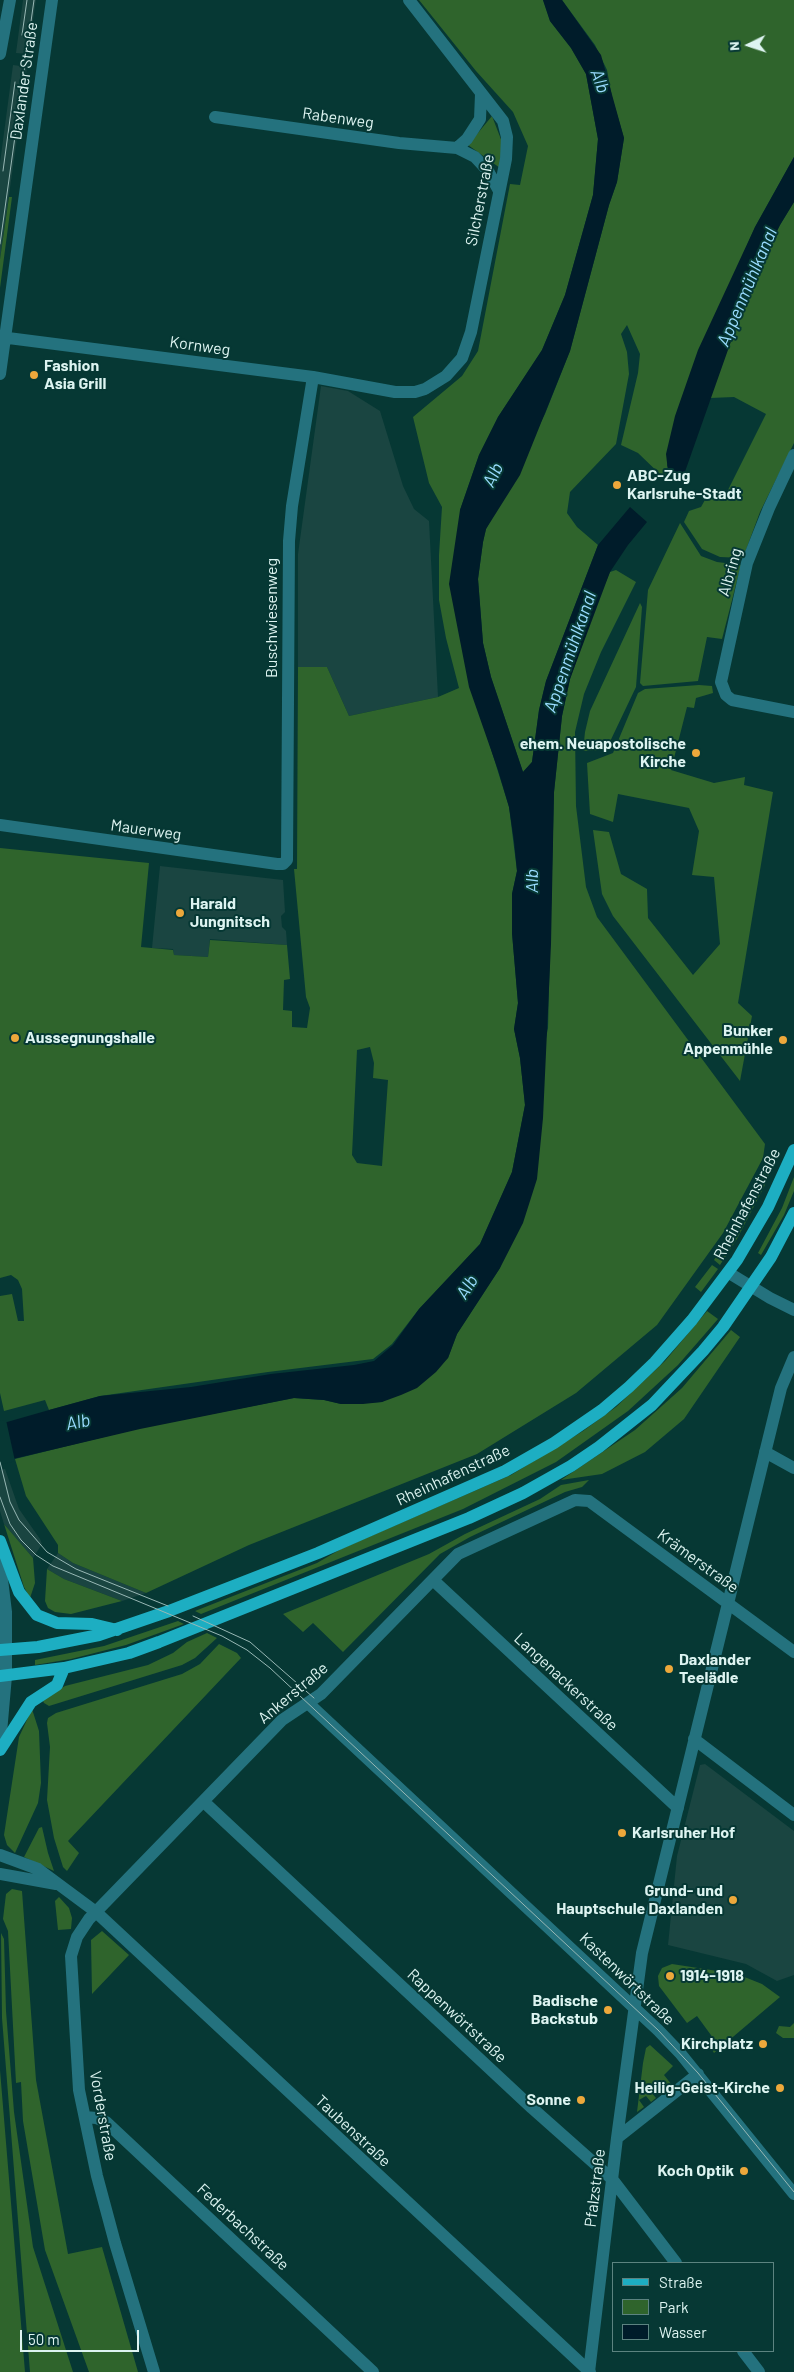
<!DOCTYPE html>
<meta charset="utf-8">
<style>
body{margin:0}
#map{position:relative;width:794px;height:2372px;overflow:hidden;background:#063834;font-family:Barlow,sans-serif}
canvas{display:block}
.legend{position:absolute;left:612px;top:2262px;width:162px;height:90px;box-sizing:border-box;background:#063834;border:1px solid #5c8380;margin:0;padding:6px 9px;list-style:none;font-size:15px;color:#ddf4f1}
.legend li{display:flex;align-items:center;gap:10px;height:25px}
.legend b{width:25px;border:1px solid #5c8380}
.north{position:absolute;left:724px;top:20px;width:50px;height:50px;-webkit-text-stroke:4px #063834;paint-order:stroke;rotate:266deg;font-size:14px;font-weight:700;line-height:20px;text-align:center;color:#ddf4f1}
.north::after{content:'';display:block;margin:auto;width:18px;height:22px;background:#ddf4f1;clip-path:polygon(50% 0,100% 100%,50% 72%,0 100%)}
.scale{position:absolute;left:20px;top:2330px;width:119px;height:22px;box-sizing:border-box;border:2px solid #ddf4f1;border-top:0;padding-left:6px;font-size:15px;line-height:18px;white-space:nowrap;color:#ddf4f1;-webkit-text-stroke:4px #063834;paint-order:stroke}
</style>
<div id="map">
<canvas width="794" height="2372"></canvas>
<ul class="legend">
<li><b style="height:6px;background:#1daec2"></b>Straße</li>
<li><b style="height:14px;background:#2f642c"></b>Park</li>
<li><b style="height:14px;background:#001c2a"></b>Wasser</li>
</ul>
<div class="north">N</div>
<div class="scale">50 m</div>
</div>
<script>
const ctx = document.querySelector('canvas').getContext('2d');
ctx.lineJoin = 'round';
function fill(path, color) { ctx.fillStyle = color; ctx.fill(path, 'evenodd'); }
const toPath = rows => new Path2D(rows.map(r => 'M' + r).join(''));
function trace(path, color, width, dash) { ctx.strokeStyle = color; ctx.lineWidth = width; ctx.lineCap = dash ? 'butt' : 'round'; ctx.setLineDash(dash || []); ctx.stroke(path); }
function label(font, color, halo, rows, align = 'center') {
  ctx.font = font + ' Barlow,sans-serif'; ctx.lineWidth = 4; ctx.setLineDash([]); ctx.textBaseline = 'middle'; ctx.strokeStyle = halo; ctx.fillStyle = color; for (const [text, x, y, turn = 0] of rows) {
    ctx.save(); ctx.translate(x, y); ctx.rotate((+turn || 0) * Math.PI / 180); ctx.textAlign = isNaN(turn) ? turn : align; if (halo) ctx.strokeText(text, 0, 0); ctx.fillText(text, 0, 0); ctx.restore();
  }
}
fill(toPath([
 [23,0,36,0,28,54,16,53],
 [13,65,27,67,0,259,0,163],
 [321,386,348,391,380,411,403,486,414,509,429,521,438,697,349,716,327,667,298,667,298,554],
 [160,866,283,880,285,912,281,916,282,927,286,931,287,945,210,939,208,957,174,955,173,949,152,948],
 [5,1469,19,1509,40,1539,42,1544,33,1558,4,1524,0,1511,0,1470],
 [58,1553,73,1563,146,1593,122,1601,64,1579,47,1569],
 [705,1764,794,1831,794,1975,777,1981,746,1964,668,1945,677,1856,700,1765]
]), '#1a4541');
fill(toPath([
 [419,0,543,0,550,21,571,48,586,74,598,139,593,195,565,295,542,350,498,417,479,455,460,510,486,733,509,807,517,871,512,894,512,933,518,1003,514,1029,520,1058,525,1105,512,1172,480,1244,419,1309,392,1344,373,1359,268,1372,100,1396,49,1410,45,1400,4,1411,0,1393,0,1296,12,1294,18,1321,24,1321,22,1289,18,1280,11,1275,0,1278,0,848,149,863,141,947,173,950,174,955,208,957,210,940,287,945,290,979,284,980,283,1010,292,1011,292,1027,307,1028,310,1008,306,997,294,869,297,869,298,667,327,667,349,716,438,697,459,688,446,638,439,600,439,555,442,507,429,483,413,417,462,376,478,351,510,184,520,185,528,146,513,112,476,71],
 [370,1047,374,1063,373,1078,388,1080,382,1166,357,1163,352,1155,357,1050],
 [562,0,794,0,794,157,755,227,736,271,667,465,670,473,665,479,638,453,621,445,638,373,640,354,627,325,621,334,627,352,629,374,616,444,570,492,567,513,577,527,598,545,546,681,539,710,532,762,523,772,491,677,483,643,478,579,483,542,486,529,545,414,570,351,609,205,617,182,624,138,612,97,607,70,595,45],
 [492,116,502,142,500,168,468,145],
 [9,197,12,197,0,288,0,259],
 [794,202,794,443,760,512,743,558,720,557,702,549,684,522,689,511,701,507,710,491,724,498,766,414,734,397,710,398,753,279,780,225],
 [680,523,701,556,717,562,741,565,722,639,707,637,698,681,643,686,640,683,648,590],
 [616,570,636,582,601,652,584,694,575,732,576,806,586,887,597,917,765,1144,763,1158,723,1233,657,1325,576,1393,477,1454,249,1545,146,1593,73,1563,58,1553,58,1545,26,1496,15,1459,140,1428,294,1398,324,1400,341,1404,382,1402,448,1358,457,1334,500,1268,548,1028,554,792,562,716,570,679,598,600,610,572],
 [640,603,642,607,636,687,606,750,583,751,585,732,590,711],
 [699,685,712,686,713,693,696,698,694,708,687,707,671,770,714,783,745,777,744,785,773,792,738,1003,752,1016,740,1081,613,916,602,894,593,830,609,832,621,874,647,889,648,918,693,975,720,944,714,877,692,875,699,831,689,808,618,794,613,822,590,814,587,763,613,753,638,693,645,689],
 [773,1156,774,1162,764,1187,737,1239,720,1265,714,1260,753,1196],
 [794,1177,794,1191,784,1215,761,1255,758,1253,782,1208],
 [712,1265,718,1269,701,1292,695,1287],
 [707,1311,718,1319,678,1365,628,1411,556,1462,463,1509,201,1614,195,1611,317,1563,341,1549,511,1475,583,1431,616,1407,665,1361],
 [731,1330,740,1337,684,1419,645,1452,602,1474,561,1480,635,1430,682,1388],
 [589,1480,582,1487,565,1492,470,1537,440,1554,343,1652,313,1623,303,1632,283,1614,429,1554,465,1534,540,1499,561,1485],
 [4,1524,33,1558,35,1583,30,1598,24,1587],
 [47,1569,64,1579,122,1601,71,1614,55,1612,48,1608,45,1601],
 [178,1621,184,1624,126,1645,71,1659,35,1665,35,1660,104,1646],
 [207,1633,217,1638,195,1658,182,1665,49,1706,44,1703,42,1699,65,1686,148,1665,173,1653,187,1642],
 [219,1644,237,1653,241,1658,68,1841,79,1853,67,1871,63,1867,54,1838,47,1800,50,1747,47,1723,48,1718,56,1713,182,1674,200,1664],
 [32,1709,39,1731,41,1783,38,1803,15,1853,7,1845,4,1835,19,1737],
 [42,1827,48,1853,54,1871,24,1857,39,1828],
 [12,1889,22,1891,36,2080,68,2254,102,2247,138,2372,89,2372,45,2250,23,2121,21,2082,16,2083,8,1931,3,1919,6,1894],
 [59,1897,69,1908,72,1918,71,1929,58,1930,55,1901],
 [102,1931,129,1955,92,1994,91,1940],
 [1,1933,4,1939,6,2011,14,2112,33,2247,73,2372,30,2372,2,2018],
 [672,1964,737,1974,762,1984,780,1997,714,2053,710,2047,716,2042,697,2016,687,2023,659,1986,658,1976,662,1968],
 [794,2023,794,2038,783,2038,776,2033,779,2026,790,2027],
 [650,2045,673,2066,664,2075,672,2085,662,2093,656,2086,650,2091,656,2098,651,2102,646,2096,639,2100,644,2107,637,2112,643,2063,646,2048],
 [0,2063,0,2070,25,2372,0,2372]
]), '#2f642c');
fill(toPath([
 [543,0,562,0,601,55,624,138,617,182,609,205,570,351,520,475,486,529,483,542,478,579,483,643,491,677,523,772,532,762,539,710,546,681,598,545,630,507,647,522,628,545,610,572,570,679,562,716,554,792,551,944,543,1118,537,1179,523,1223,500,1268,457,1334,448,1358,436,1372,417,1388,401,1395,382,1402,363,1404,341,1404,324,1400,294,1398,140,1429,0,1462,0,1424,49,1410,100,1396,191,1387,271,1374,354,1365,374,1361,393,1345,419,1309,480,1244,512,1172,525,1105,520,1058,514,1029,518,1003,512,933,512,894,517,871,514,841,509,807,498,770,469,687,449,584,460,510,479,455,498,417,542,350,565,295,593,195,598,139,586,74,571,48,550,21],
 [794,157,794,202,780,225,753,279,681,483,668,471,666,454,675,416,698,350,755,227]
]), '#001c2a');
fill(toPath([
 [6,1420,15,1461,0,1465,0,1421]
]), '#063834');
trace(toPath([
 [0,54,10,0],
 [215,117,399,143,457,148,475,157,488,171,498,189],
 [457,148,467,139,480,119,481,94],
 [0,337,313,377,395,392,415,392,425,389,446,376,462,358,471,332,506,159,507,137,503,121,409,0],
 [0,374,52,0],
 [794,455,769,508,747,563,721,682,726,695,732,700,794,712],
 [0,825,277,864,283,864,287,860,289,541,292,506,313,377],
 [729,1273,770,1298,794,1310],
 [765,1452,794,1468],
 [0,1563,6,1612,6,1676,0,1744],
 [433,1580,678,1808],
 [309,1704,658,2030,680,2053,794,2194],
 [694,1739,794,1815],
 [204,1802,532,2108,612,2179,676,2263],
 [0,1855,38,1869,96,1912,590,2372],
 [0,1874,56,1884],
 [85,2117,96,2118,106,2122,373,2372],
 [617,2138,698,2074],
 [743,2351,759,2372],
 [154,2372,115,2243,97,2176,79,2090,71,1956,77,1937,89,1919,282,1720,321,1694,458,1554,575,1500,589,1501,794,1652],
 [589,2372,617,2138,642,1953,781,1388,794,1357]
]), '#24727e', 12);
trace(toPath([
 [0,1541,19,1592,37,1615,57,1623,92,1624,117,1630],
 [0,1650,38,1647,99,1635,169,1611,318,1553,505,1471,554,1443,602,1410,629,1387,655,1362,692,1320,737,1260,768,1207,794,1150],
 [0,1676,64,1668,129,1653,159,1642,469,1518,523,1493,571,1466,599,1447,652,1405,703,1351,723,1327,771,1257,794,1213],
 [0,1750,31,1702,57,1685,64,1668]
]), '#1daec2', 12);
trace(toPath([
 [22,35,27,0],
 [3,171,15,82],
 [0,244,34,0],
 [0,1462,10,1502,19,1520,47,1552,76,1569,168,1606],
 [0,1497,10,1524,21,1540,36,1555,53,1566,222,1636,247,1650,270,1668,658,2030,698,2073,794,2192],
 [193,1616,250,1642,314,1698]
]), '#98b8b5', 1);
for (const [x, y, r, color] of [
 [34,375,5,"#eda83b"],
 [617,485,5,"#eda83b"],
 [696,753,5,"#eda83b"],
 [180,913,5,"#eda83b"],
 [15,1038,5,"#eda83b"],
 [783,1040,5,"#eda83b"],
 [669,1669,5,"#eda83b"],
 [622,1833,5,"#eda83b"],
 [733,1900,5,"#eda83b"],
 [670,1976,5,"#eda83b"],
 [608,2010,5,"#eda83b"],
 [763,2044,5,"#eda83b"],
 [780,2088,5,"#eda83b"],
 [581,2100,5,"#eda83b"],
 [744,2171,5,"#eda83b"]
]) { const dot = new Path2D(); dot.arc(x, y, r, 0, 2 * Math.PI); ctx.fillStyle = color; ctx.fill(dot); trace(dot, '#063834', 2); }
label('16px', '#ddf4f1', '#063834', [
 ["Daxlander Straße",24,81,-82],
 ["Rabenweg",338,118,8],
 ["Silcherstraße",480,200,-79],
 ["Kornweg",200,346,8],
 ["Albring",730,572,-74],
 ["Buschwiesenweg",272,618,-90],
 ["Mauerweg",146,830,8],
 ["Rheinhafenstraße",747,1204,-62],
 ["Rheinhafenstraße",453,1475,-25],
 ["Krämerstraße",698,1561,36],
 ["Langenackerstraße",566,1682,43],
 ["Ankerstraße",293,1693,-40],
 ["Kastenwörtstraße",627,1979,44],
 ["Rappenwörtstraße",457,2016,43],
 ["Vorderstraße",103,2116,80],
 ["Taubenstraße",353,2131,43],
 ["Pfalzstraße",595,2188,-83],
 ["Federbachstraße",243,2227,43]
]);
label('bold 16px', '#ddf4f1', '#063834', [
 ["Fashion",44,366,"left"],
 ["Asia Grill",44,384,"left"],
 ["ABC-Zug",627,476,"left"],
 ["Karlsruhe-Stadt",627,494,"left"],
 ["ehem. Neuapostolische",686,744],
 ["Kirche",686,762],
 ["Harald",190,904,"left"],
 ["Jungnitsch",190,922,"left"],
 ["Bunker",773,1031],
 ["Appenmühle",773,1049],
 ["Aussegnungshalle",25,1038,"left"],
 ["Daxlander",679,1660,"left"],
 ["Teelädle",679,1678,"left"],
 ["Karlsruher Hof",632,1833,"left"],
 ["Grund- und",723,1891],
 ["Hauptschule Daxlanden",723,1909],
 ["1914-1918",680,1976,"left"],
 ["Badische",598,2001],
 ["Backstub",598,2019],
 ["Kirchplatz",753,2044],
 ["Heilig-Geist-Kirche",770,2088],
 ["Sonne",571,2100],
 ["Koch Optik",734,2171]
], 'right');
label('italic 18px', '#99dbfe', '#063834', [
 ["Alb",600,81,70],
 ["Appenmühlkanal",747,287,-67],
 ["Alb",493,475,-64],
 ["Appenmühlkanal",570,652,-71],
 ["Alb",532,881,-90],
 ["Alb",467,1287,-57],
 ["Alb",78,1422,-11]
]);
</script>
